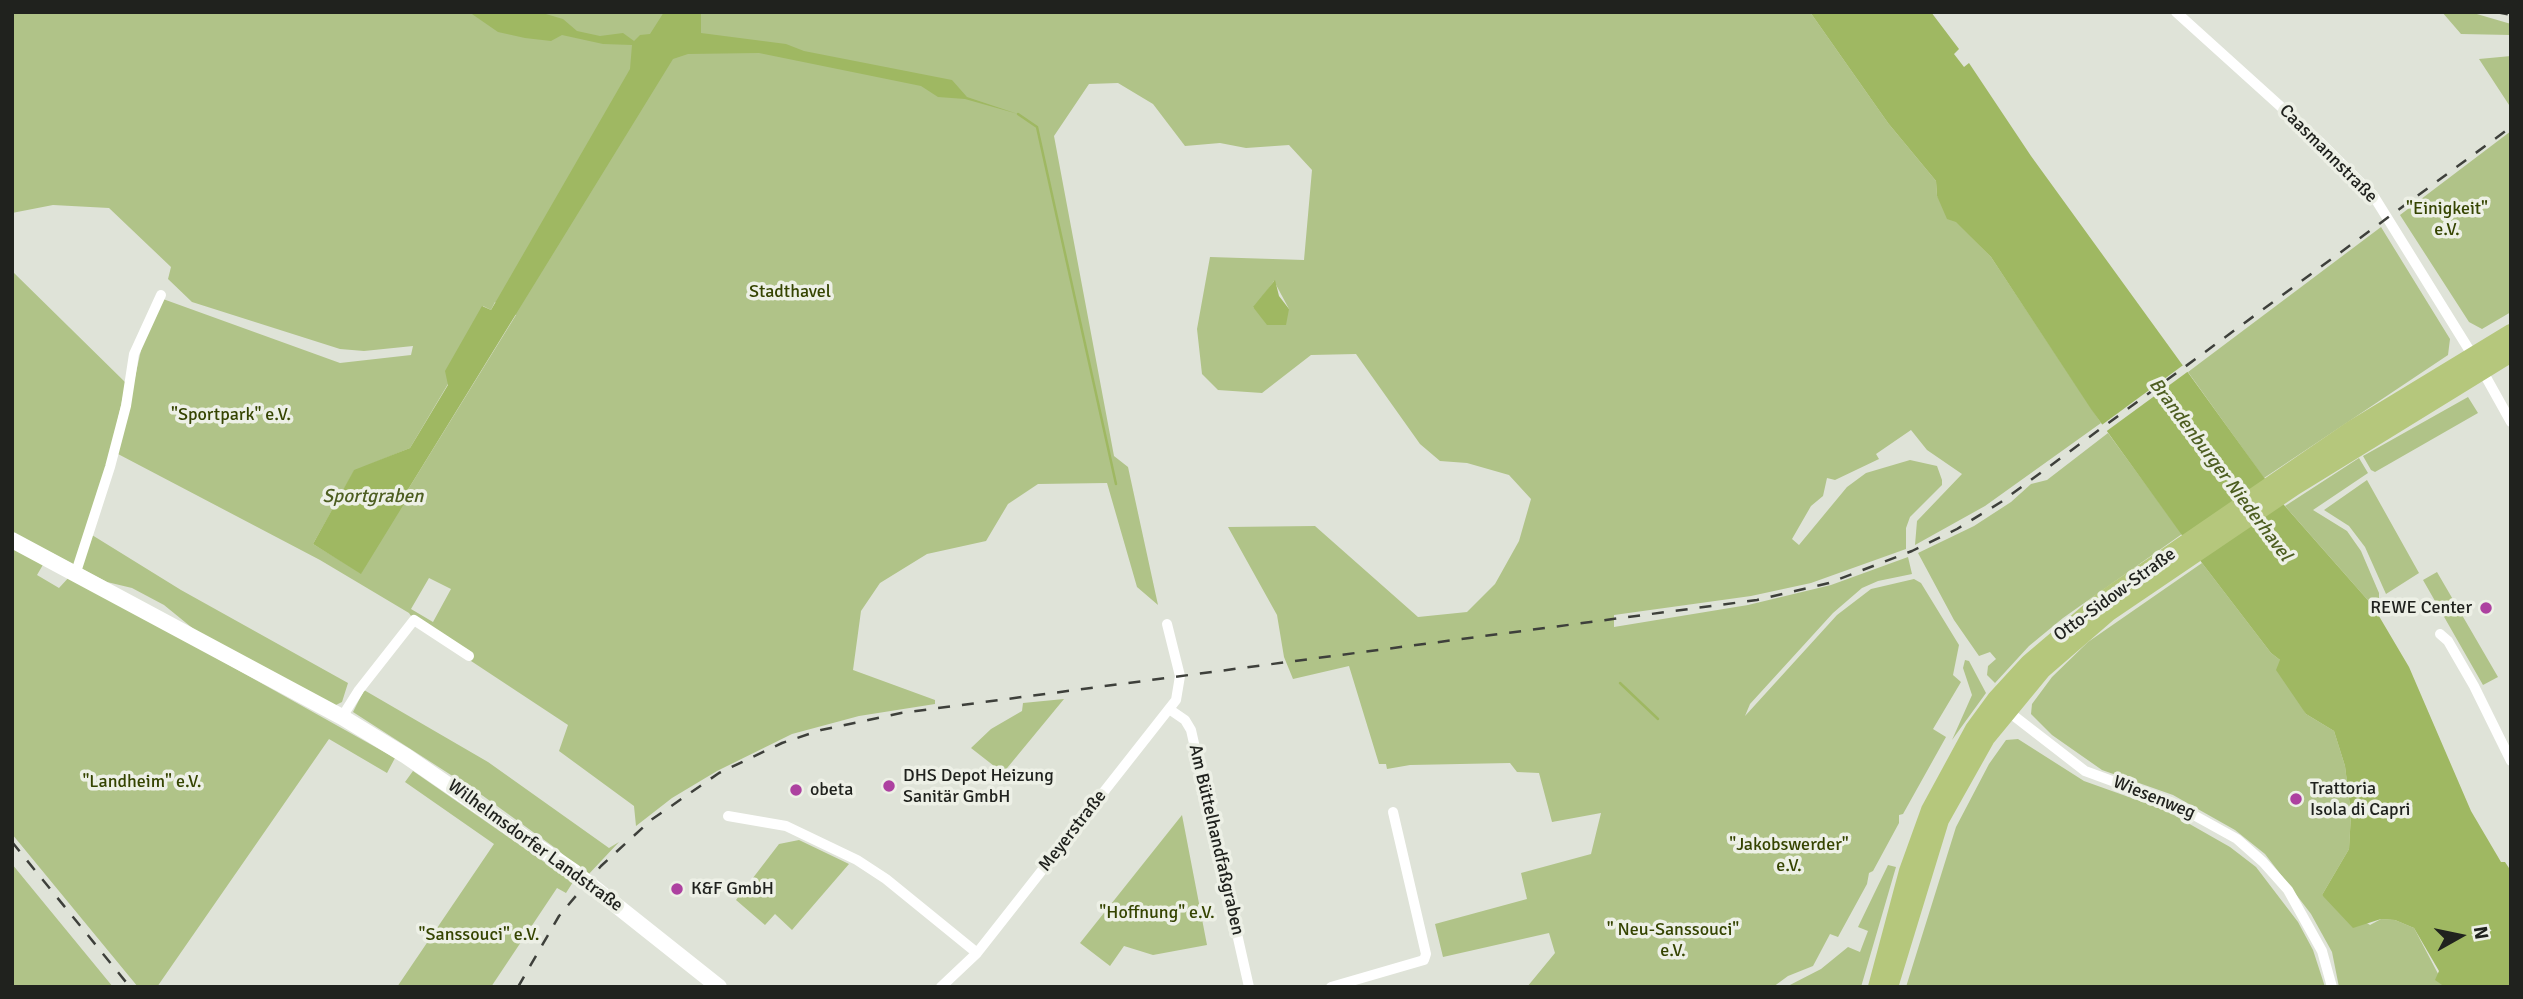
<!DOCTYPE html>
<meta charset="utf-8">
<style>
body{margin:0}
#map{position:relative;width:2523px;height:999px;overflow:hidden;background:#dfe3d8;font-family:Signika,sans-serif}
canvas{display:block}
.frame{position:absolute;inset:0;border:14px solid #20221e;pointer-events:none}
.north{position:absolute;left:2425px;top:901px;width:70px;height:70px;-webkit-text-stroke:5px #edf0e6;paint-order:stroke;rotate:81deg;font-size:19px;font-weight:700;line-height:28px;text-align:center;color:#20221e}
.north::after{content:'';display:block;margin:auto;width:24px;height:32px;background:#20221e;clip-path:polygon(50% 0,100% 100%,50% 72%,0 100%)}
</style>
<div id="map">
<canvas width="2523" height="999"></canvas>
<div class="frame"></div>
<div class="north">N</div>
</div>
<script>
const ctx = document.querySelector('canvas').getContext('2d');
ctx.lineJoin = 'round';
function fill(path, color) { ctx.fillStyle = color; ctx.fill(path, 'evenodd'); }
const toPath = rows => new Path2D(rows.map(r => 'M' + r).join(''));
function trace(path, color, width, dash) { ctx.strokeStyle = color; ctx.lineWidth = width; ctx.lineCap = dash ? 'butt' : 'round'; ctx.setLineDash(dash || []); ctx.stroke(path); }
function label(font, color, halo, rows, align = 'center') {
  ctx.font = font + ' Signika,sans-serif'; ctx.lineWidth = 7; ctx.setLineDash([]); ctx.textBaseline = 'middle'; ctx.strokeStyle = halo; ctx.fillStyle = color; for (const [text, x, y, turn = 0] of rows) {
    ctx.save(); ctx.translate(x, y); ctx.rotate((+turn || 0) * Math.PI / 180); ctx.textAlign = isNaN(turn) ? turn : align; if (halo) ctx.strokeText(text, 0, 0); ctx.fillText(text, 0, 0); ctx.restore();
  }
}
fill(toPath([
 [12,12,1810,12,1888,123,1936,181,1937,196,1956,221,1991,257,2101,423,1985,506,1915,545,1917,521,1962,474,1927,450,1911,430,1876,454,1879,459,1835,480,1827,478,1823,496,1811,506,1792,539,1799,545,1847,487,1866,473,1910,460,1937,466,1942,480,1942,485,1910,517,1906,528,1906,549,1811,583,1751,596,1614,615,1614,627,1748,605,1831,585,1908,557,1912,574,1878,581,1862,588,1833,613,1750,704,1745,716,1837,615,1871,589,1914,579,1921,583,1959,645,1953,675,1961,682,1933,729,1946,737,1903,814,1899,815,1899,823,1873,871,1869,873,1867,884,1838,937,1830,934,1813,966,1788,976,1773,987,1527,987,1555,953,1549,933,1443,957,1435,924,1527,899,1521,873,1591,854,1601,813,1552,822,1539,773,1517,772,1510,763,1410,765,1387,769,1386,764,1379,764,1349,666,1293,679,1284,657,1277,615,1228,527,1315,526,1418,617,1467,612,1495,584,1519,541,1531,499,1509,475,1467,463,1440,461,1420,444,1356,354,1311,355,1262,393,1218,390,1202,374,1197,329,1210,257,1304,260,1312,170,1289,145,1246,148,1220,143,1185,146,1153,104,1118,83,1089,84,1054,136,1114,456,1128,467,1158,605,1137,587,1107,483,1038,484,1008,504,986,541,927,554,880,583,861,611,853,670,935,700,935,704,859,716,792,734,717,771,672,798,636,826,634,806,559,751,568,725,418,626,409,613,320,560,118,454,143,341,163,299,340,363,411,355,413,346,364,351,340,349,192,302,168,279,171,267,109,208,53,205,12,213],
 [1274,281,1289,309,1253,308,1261,299],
 [495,302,516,315,404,496,361,573,313,544,354,471,410,448,448,384,483,306,491,310],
 [429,578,451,589,433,622,411,609],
 [2442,12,2470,12,2511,24,2511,35,2461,34],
 [2511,56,2511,108,2479,59],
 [2511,131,2511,312,2482,329,2469,322,2400,215],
 [2381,227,2450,339,2448,355,2264,478,2188,372],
 [12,271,126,383,92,535,181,590,348,683,342,702,334,706,196,631,164,605,132,588,107,582,12,532],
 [2468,397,2478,413,2375,472,2371,470,2363,456],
 [2108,433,2182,534,2063,618,2029,646,1995,683,1987,675,1988,666,1996,659,1990,652,1979,656,1954,620,1918,553,1974,526,2011,502,2031,484,2047,480],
 [2359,458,2368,473,2313,510,2347,531,2361,551,2379,593,2379,603,2373,606,2285,506],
 [2367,480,2419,573,2386,594,2365,547,2349,526,2324,510],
 [12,546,44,563,37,575,59,588,70,576,395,758,387,773,329,739,157,987,138,987,12,834],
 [2202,563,2271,653,2280,660,2306,714,2334,731,2345,766,2351,814,2349,849,2322,895,2370,925,2381,919,2395,920,2414,928,2445,987,2339,987,2332,952,2311,914,2265,854,2235,830,2173,795,2102,770,2052,735,2031,714,2032,704,2052,677,2088,642],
 [2437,572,2498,677,2483,685,2423,580],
 [1965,660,1969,661,1986,693,1952,740,1972,695,1963,668],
 [364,690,488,762,609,848,619,842,587,876,558,850,479,793,353,712],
 [1064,699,1003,773,971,748,991,729,1022,711,1023,703],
 [2018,739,2084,781,2165,810,2230,847,2256,867,2298,922,2313,950,2325,987,1906,987,1956,827,1989,764,2006,740],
 [413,771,573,882,566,893,557,888,491,987,397,987,494,844,405,782],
 [1182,815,1207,945,1153,955,1124,946,1110,966,1080,943],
 [799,840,849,864,792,930,775,914,765,925,736,900,779,844],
 [12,864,113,987,12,987],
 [1888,865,1896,867,1861,987,1786,987,1821,969,1848,947,1860,952,1868,931,1858,927]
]), '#b0c388');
fill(toPath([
 [469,12,539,12,563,19,577,31,600,36,623,33,634,41,640,35,650,34,664,12,701,12,701,33,786,44,804,51,952,80,967,97,1018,114,965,99,938,97,921,86,759,53,688,54,673,59,404,496,407,499,361,574,313,544,354,470,410,448,448,385,445,371,482,306,491,310,630,69,632,45,603,44,562,35,551,41,525,38,498,32],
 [1810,12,1931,12,1959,49,1954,54,1964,67,1969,63,2031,156,2284,505,2373,606,2409,667,2471,811,2501,862,2505,862,2511,871,2511,987,2445,987,2435,980,2439,971,2414,928,2395,920,2381,919,2353,928,2322,895,2349,849,2351,814,2345,766,2334,731,2306,714,2276,670,2280,660,2271,653,2202,563,2091,409,1991,257,1956,222,1947,219,1937,196,1936,181,1888,123],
 [1275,280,1279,296,1289,309,1286,325,1267,325,1253,307]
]), '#9fb862');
fill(toPath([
 [2186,363,2190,370,2104,433,2099,427]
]), '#dfe3d8');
trace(toPath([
 [1018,114,1037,127,1116,484],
 [1620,683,1658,719]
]), '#9fb862', 2.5);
trace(toPath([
 [2176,12,2321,143,2373,195,2473,356],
 [2482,370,2511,422],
 [76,572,110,467,126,406,134,354,161,295],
 [2440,634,2448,641,2474,686,2511,761],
 [1169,709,1185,720,1191,730,1249,987],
 [2005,709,2085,771,2172,803,2237,839,2263,862,2288,890,2322,951,2332,987],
 [342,717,359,690,414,620,469,656],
 [728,816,786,826,857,860,886,879,977,953],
 [941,987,977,953,1176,700,1180,676,1167,624],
 [1331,987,1424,960,1426,954,1393,812]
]), '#fff', 10);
trace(toPath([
 [12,540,342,717,406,756,573,871,719,987]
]), '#fff', 16);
trace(toPath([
 [1877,987,1908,871,1930,810,1974,729,1996,699,2029,663,2102,601,2353,429,2511,333],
 [1889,987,1940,820,1986,738,2042,670,2109,612,2295,486,2511,353]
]), '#b5c77c', 18);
trace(toPath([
 [2496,12,2511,15],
 [12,842,130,987],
 [518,987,559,916,601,866,651,820,719,773,782,743,821,730,901,713,1757,600,1829,583,1912,551,1957,529,2001,502,2511,127]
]), '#3e403b', 2.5, [12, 12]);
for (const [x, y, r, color] of [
 [2486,608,7,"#ad41a0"],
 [889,786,7,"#ad41a0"],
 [796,790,7,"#ad41a0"],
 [2296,799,7,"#ad41a0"],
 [677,889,7,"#ad41a0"]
]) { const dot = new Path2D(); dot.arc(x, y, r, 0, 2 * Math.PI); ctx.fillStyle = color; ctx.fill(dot); trace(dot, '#edf0e6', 2.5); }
label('18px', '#20221e', '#edf0e6', [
 ["Caasmannstraße",2328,154,45],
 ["Otto-Sidow-Straße",2115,595,-36],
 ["Wiesenweg",2154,798,22],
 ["Meyerstraße",1073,831,-52],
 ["Am Büttelhandfaßgraben",1216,840,77],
 ["Wilhelmsdorfer Landstraße",535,846,36]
]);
label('18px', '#354401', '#edf0e6', [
 ["\"Einigkeit\"",2447,209],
 ["e.V.",2447,230],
 ["Stadthavel",790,292],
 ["\"Sportpark\" e.V.",231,415],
 ["\"Landheim\" e.V.",142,782],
 ["\"Jakobswerder\"",1789,845],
 ["e.V.",1789,866],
 ["\"Hoffnung\" e.V.",1157,913],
 ["\" Neu-Sanssouci\"",1673,930],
 ["e.V.",1673,951],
 ["\"Sanssouci\" e.V.",479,935]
]);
label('18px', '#20221e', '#edf0e6', [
 ["REWE Center",2472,608,"right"],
 ["DHS Depot Heizung",903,776],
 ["Sanitär GmbH",903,797],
 ["Trattoria",2310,789],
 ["Isola di Capri",2310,810],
 ["obeta",810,790],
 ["K&F GmbH",691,889]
], 'left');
label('italic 19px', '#4d5e21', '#edf0e6', [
 ["Brandenburger Niederhavel",2220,470,53],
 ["Sportgraben",373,497]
]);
</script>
